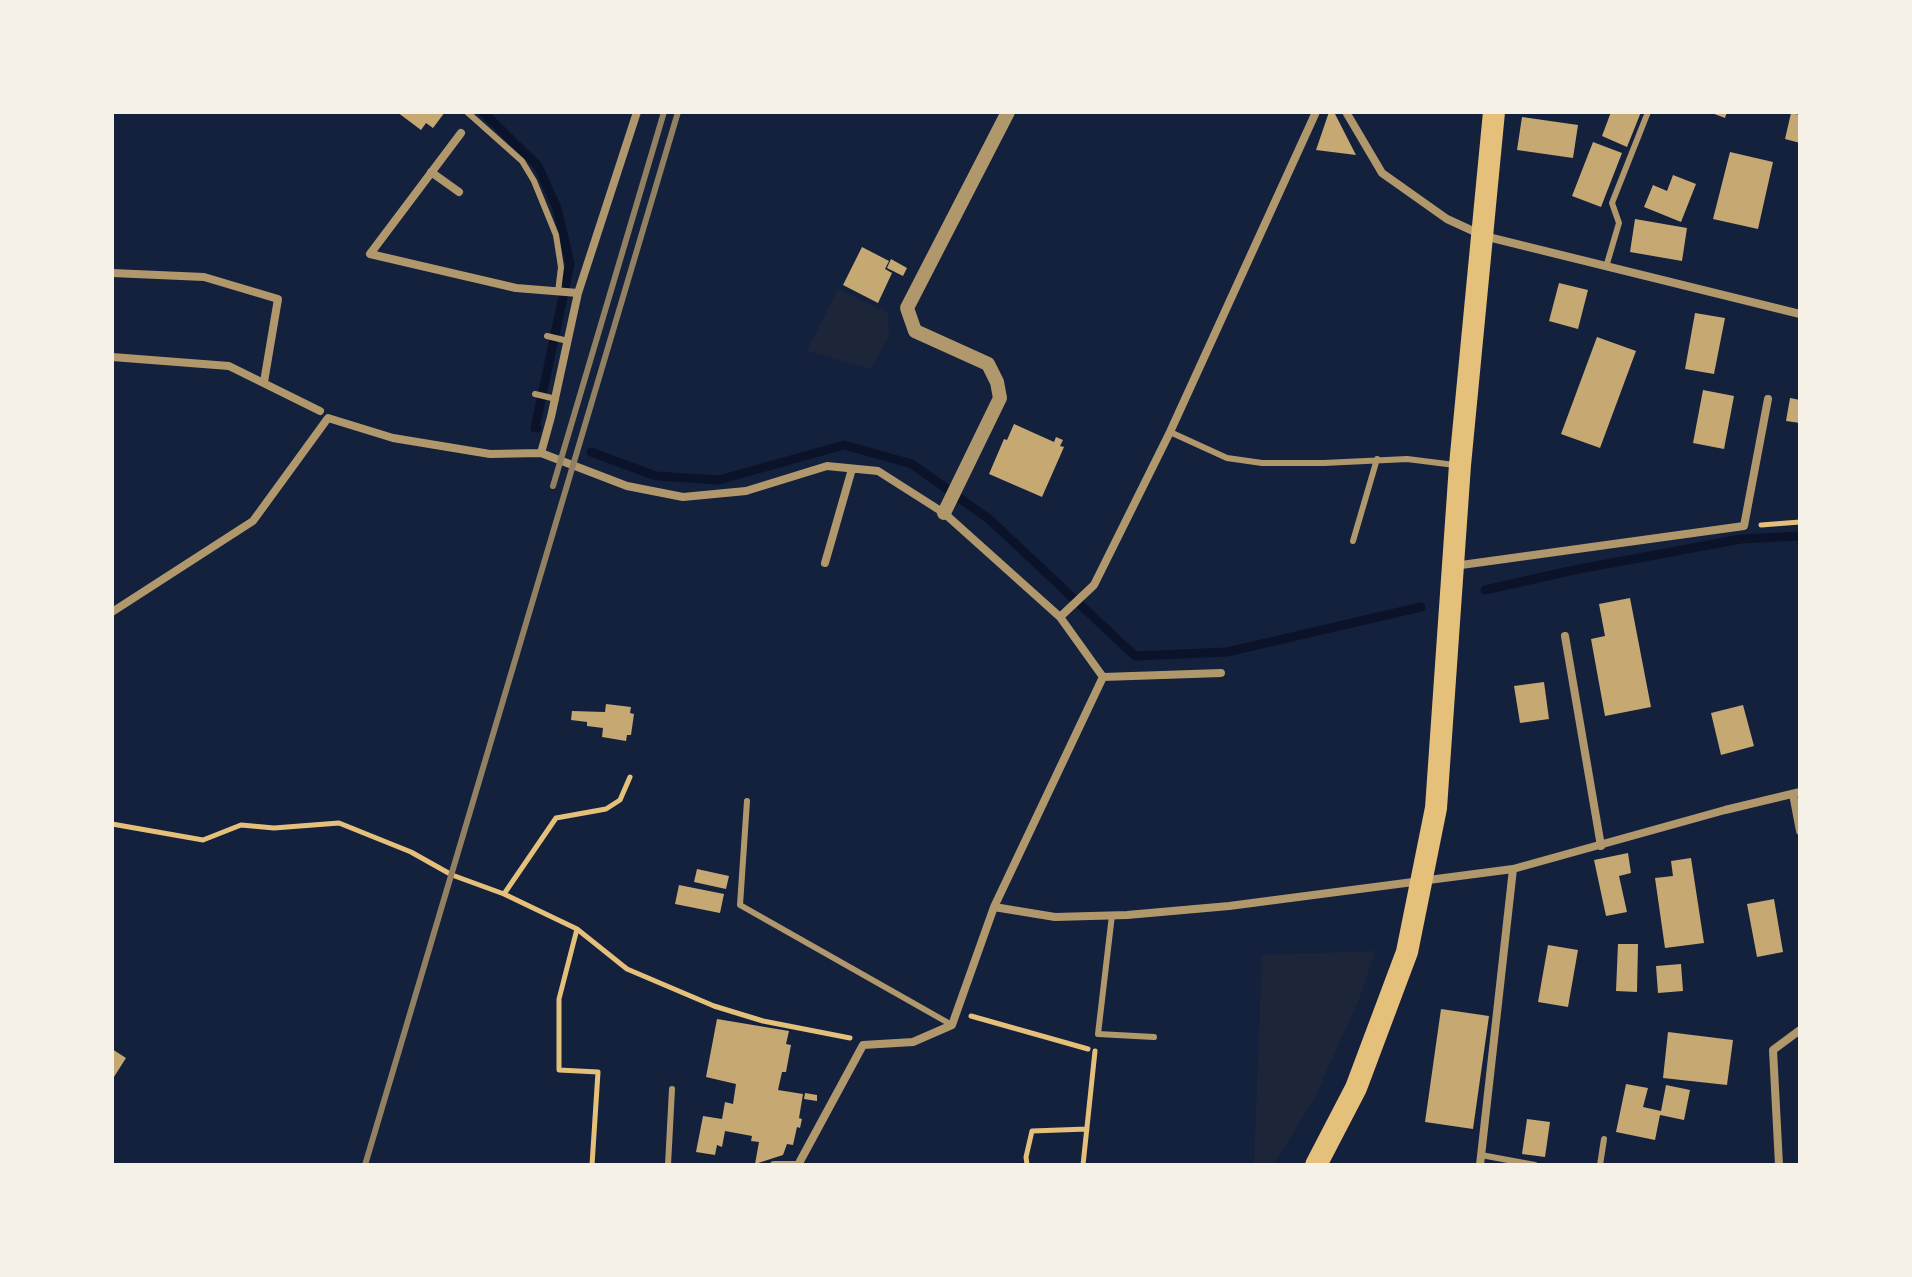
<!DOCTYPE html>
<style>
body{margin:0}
#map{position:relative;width:1912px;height:1277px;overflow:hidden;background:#14213d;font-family:"DM Sans",sans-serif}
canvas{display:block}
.frame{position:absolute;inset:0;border:114px solid #f6f1e7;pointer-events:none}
</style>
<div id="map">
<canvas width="1912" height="1277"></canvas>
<div class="frame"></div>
</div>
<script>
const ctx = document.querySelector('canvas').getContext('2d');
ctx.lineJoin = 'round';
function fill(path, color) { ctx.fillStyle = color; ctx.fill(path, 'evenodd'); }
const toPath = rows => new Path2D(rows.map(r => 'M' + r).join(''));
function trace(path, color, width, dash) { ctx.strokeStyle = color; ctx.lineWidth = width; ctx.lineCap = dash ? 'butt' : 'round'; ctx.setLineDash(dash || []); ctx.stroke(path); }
fill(toPath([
 [838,289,888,313,889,336,871,369,807,351],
 [1375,951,1360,997,1315,1097,1273,1165,1254,1165,1262,955]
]), '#1d2539');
trace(toPath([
 [483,112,538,166,557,208,570,264,535,428,537,428],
 [591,452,656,476,719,480,844,445,912,464,990,520,1135,656,1227,652,1421,607],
 [1485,590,1574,570,1741,539,1800,536]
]), '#0b132b', 9);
fill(toPath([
 [397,112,445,112,433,128,426,123,421,130],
 [1329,112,1334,112,1356,155,1316,150],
 [1611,112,1641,112,1627,147,1602,136],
 [1709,112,1727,112,1725,118],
 [1791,113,1800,115,1800,143,1785,139],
 [1522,117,1578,125,1573,158,1517,150],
 [1593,142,1622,153,1601,207,1572,196],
 [1730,152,1773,162,1758,229,1713,219],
 [1673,175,1696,184,1681,222,1644,207,1653,185,1667,191],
 [1635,219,1687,228,1682,261,1630,252],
 [862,247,889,261,885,269,892,273,878,303,843,285],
 [891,259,907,268,903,276,887,268],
 [1559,283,1588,290,1578,329,1549,321],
 [1695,313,1725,318,1714,374,1685,369],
 [1597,337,1636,351,1600,448,1561,434],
 [1703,390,1734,396,1724,449,1693,443],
 [1790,398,1800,400,1800,423,1786,421],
 [1014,424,1054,442,1056,437,1063,440,1060,446,1064,447,1042,497,989,474,1004,439,1007,440],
 [1630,598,1651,707,1605,716,1591,639,1605,636,1599,604],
 [1544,682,1549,719,1520,723,1514,686],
 [606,704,631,707,630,713,634,714,631,735,627,735,626,741,602,737,603,728,587,726,587,722,571,720,572,711,605,712],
 [1743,705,1754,746,1721,755,1711,713],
 [1628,853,1631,873,1619,876,1627,912,1606,916,1594,860],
 [1691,858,1704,943,1665,948,1655,878,1673,876,1671,861],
 [697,869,729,876,726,889,694,882],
 [679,885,724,894,720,913,675,904],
 [1774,899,1783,952,1757,957,1747,904],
 [1618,944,1638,944,1637,992,1616,991],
 [1548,945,1578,950,1568,1007,1538,1002],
 [1681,964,1683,991,1658,993,1656,966],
 [1441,1009,1489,1016,1473,1129,1425,1122],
 [717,1019,789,1031,786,1044,791,1045,786,1072,782,1072,778,1090,803,1094,799,1118,802,1119,800,1128,797,1127,793,1145,787,1144,783,1155,755,1164,759,1142,751,1141,752,1136,725,1131,722,1147,717,1145,715,1155,696,1152,703,1116,722,1119,725,1102,733,1104,736,1084,706,1077],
 [1668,1032,1733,1040,1727,1085,1663,1078],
 [112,1049,126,1058,112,1080],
 [1626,1084,1648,1088,1643,1107,1661,1111,1666,1085,1690,1090,1684,1120,1660,1115,1655,1140,1616,1132],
 [805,1093,817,1095,817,1101,804,1099],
 [1527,1119,1550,1122,1545,1157,1522,1154]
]), '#c6a872');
trace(toPath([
 [1761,525,1800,522],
 [112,824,203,840,241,825,274,828,339,823,411,852,452,875,504,894,577,929,627,969,714,1006,763,1021,850,1038],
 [504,894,556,818,606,809,620,800,630,777],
 [577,929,559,999,559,1070,598,1072,592,1165],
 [971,1016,1088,1049],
 [1027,1165,1026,1157,1032,1131,1087,1129],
 [1083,1165,1095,1051]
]), '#e5c07b', 5);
trace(toPath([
 [467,112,522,161,534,181,556,235,561,267,558,292],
 [1606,267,1619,223,1612,203,1648,112],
 [547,336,568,341],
 [535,394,556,399],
 [1170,432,1227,458,1262,463,1324,463,1407,459,1455,465],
 [1353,541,1377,459],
 [747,801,740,905,952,1025],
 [1112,915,1098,1034,1154,1037],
 [1481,1155,1535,1165],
 [668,1165,672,1089],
 [1600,1165,1604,1139]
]), '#b1986c', 6);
trace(toPath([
 [1346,112,1382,173,1447,219,1484,236,1800,314],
 [461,133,370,254,516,288,578,293],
 [431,172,459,192],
 [112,273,204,277,278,299,264,382],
 [112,357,229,366,320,411],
 [541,453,551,417,578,293,637,112],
 [825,563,852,469],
 [1454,566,1744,526,1768,399],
 [112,612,253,521,328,418,393,438,490,454,541,453,627,486,683,497,746,491,827,466,878,471,944,513,1060,617,1103,677,1221,673],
 [1060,617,1094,585,1170,432,1316,112],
 [1565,636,1601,846],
 [1793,794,1800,831],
 [994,907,1055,917,1127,915,1229,906,1513,869,1725,810,1800,792],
 [774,1165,798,1165,863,1045,913,1042,952,1025,994,907,1103,677],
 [1480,1165,1513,869],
 [1779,1165,1773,1050,1800,1030]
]), '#b1986c', 8);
trace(toPath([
 [944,513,1000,398,997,382,988,364,915,331,907,308,1008,112]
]), '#b1986c', 14);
trace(toPath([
 [1316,1165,1356,1088,1407,952,1436,808,1460,465,1494,112]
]), '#e5c07b', 22);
trace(toPath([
 [553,486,664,112],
 [365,1165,678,112]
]), '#918062', 6);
</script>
